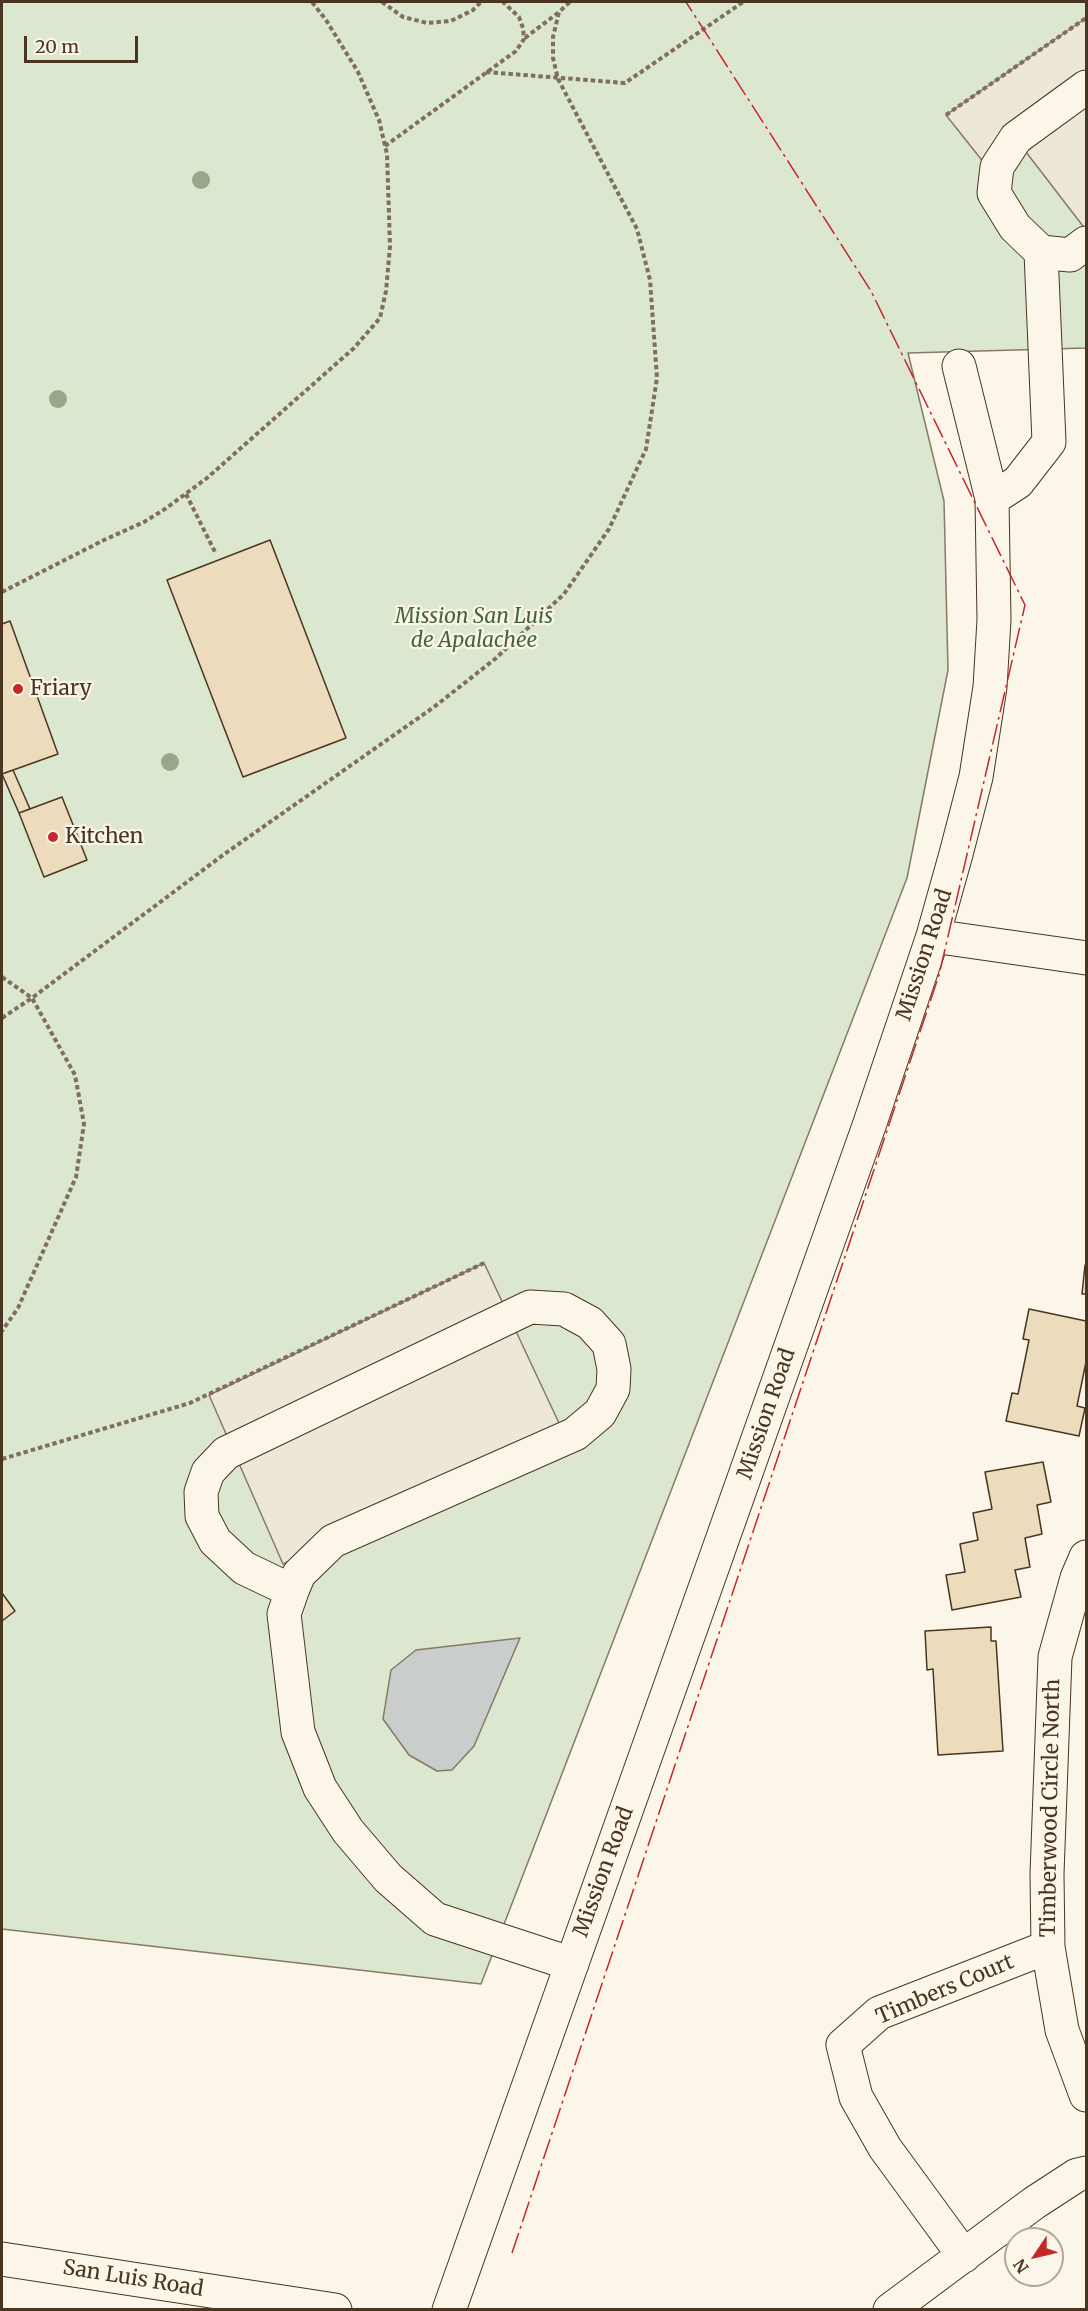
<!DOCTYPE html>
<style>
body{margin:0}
#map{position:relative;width:1088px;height:2311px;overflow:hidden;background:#fbf6e9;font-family:Merriweather,serif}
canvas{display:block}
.frame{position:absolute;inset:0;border:3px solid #4a3520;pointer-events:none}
.north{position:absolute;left:1004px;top:2227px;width:60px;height:60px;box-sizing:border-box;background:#fbf6e9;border:2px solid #b4a999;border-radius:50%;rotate:235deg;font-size:16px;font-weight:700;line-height:24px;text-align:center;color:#4a3520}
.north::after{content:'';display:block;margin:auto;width:21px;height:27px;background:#c62828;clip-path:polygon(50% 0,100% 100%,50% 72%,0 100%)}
.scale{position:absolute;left:24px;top:36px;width:114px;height:27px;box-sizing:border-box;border:3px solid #4a3520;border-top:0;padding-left:8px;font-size:18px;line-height:21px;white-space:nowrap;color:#4a3520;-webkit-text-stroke:4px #fbf6e9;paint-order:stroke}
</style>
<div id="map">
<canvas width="1088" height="2311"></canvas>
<div class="frame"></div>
<div class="north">N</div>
<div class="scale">20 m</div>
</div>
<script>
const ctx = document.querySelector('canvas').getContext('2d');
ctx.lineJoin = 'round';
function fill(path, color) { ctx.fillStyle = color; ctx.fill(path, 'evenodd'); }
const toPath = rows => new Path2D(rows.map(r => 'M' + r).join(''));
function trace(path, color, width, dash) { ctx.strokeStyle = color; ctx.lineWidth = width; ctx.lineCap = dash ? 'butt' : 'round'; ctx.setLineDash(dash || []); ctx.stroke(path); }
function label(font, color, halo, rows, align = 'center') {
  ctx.font = font + ' Merriweather,serif'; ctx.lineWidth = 4.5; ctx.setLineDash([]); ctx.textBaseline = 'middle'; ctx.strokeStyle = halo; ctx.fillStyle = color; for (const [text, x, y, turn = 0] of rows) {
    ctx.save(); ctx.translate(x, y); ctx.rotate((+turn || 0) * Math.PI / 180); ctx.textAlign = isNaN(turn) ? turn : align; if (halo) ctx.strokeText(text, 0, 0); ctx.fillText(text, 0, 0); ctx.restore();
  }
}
const green = toPath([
 [2,2,1086,2,1086,348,908,353,944,501,948,670,907,878,481,1984,2,1929,2,2]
]);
fill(green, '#dce7d0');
trace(green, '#887966', 1.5);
const parking = toPath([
 [1086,18,1086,230,1016,139,996,178,946,115,1086,18],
 [484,1263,566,1438,283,1564,209,1395,484,1263]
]);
fill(parking, '#ede7d9');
trace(parking, '#887966', 1.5);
const water = toPath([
 [520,1638,474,1746,452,1770,437,1771,409,1755,383,1719,391,1670,416,1650,520,1638]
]);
fill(water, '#c9cecd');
trace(water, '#887966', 1.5);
const building = toPath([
 [270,540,346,738,243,777,167,580,270,540],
 [10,621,58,754,2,774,2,624,10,621],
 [13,770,30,809,19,813,2,774,13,770],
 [62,797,87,860,44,877,19,813,62,797],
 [1085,1265,1086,1265,1086,1294,1082,1294,1085,1265],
 [1029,1309,1086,1321,1086,1362,1077,1406,1085,1408,1079,1436,1006,1421,1012,1393,1018,1394,1029,1340,1023,1339,1029,1309],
 [1043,1462,1051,1502,1037,1505,1042,1534,1025,1538,1030,1567,1015,1570,1021,1597,952,1610,946,1575,965,1572,960,1544,978,1540,973,1513,992,1509,985,1472,1043,1462],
 [2,1593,15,1611,2,1621,2,1593],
 [991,1627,991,1641,996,1641,1003,1751,938,1755,933,1669,927,1670,925,1631,991,1627]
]);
fill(building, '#ecdcbc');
trace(building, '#4a3520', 1.5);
const minor = toPath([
 [1086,87,1016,138,997,167,994,193,1015,227,1041,252,1070,255,1086,243],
 [992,499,1018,482,1049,442,1041,252],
 [933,936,1086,958],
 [1086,1557,1077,1578,1055,1657,1047,1874,1048,1947,1062,2030,1086,2095],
 [292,1591,244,1568,215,1541,202,1516,201,1492,208,1472,226,1453,530,1307,564,1309,590,1323,609,1344,614,1369,613,1389,600,1413,575,1434,333,1541,299,1574,292,1591,284,1614,298,1732,320,1788,348,1831,388,1878,435,1919,572,1964],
 [964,2256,885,2148,856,2097,843,2045,879,2013,1048,1947],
 [2,2259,335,2310],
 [449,2310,870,1123,933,936,956,854,976,777,990,687,994,620,992,499,959,366],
 [890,2310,1034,2203,1077,2175,1086,2173]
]);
trace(minor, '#4a3520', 35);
trace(toPath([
 [382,2,403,17,427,23,451,21,473,10,481,2],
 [525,38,559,12],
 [486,72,625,83,743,2],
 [946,115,1086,18],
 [385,146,516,51,524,39,523,28,519,17,503,2],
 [186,494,216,554],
 [2,592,104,540,144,522,165,509,207,478,354,348,380,318,386,291,390,246,387,154,379,120,358,72,326,20,312,2],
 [2,977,32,998,75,1075,84,1124,76,1177,18,1308,2,1331],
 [2,1018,32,998,223,855,434,707,495,659,564,594,609,529,646,449,657,378,650,280,637,229,558,79,553,58,553,37,559,12,570,2],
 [2,1459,190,1403,484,1263]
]), '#7f6f5c', 4, [4.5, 3]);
trace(minor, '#fbf6e9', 33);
trace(toPath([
 [512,2253,939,975,1025,605,871,291,686,2]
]), '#c62828', 1.5, [21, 4.5, 3, 4.5]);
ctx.fillStyle = '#96a887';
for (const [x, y] of [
 [201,180],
 [58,399],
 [170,762]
]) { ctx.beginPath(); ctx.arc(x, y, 9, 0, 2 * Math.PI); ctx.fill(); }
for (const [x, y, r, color] of [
 [18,689,6,"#c62828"],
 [53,837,6,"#c62828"]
]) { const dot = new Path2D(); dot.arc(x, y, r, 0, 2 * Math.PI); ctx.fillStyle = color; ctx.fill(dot); trace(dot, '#fbf6e9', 2); }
label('italic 21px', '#436837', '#fbf6e9', [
 ["Mission San Luis",474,617],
 ["de Apalachee",474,641]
]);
label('21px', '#4a3520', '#fbf6e9', [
 ["Friary",30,689],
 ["Kitchen",65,837]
], 'left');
label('21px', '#4a3520', '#fbf6e9', [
 ["Mission Road",925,955,-72],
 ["Mission Road",767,1414,-71],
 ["Timberwood Circle North",1051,1808,-89],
 ["Mission Road",604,1872,-70],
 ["Timbers Court",945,1990,-23],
 ["San Luis Road",133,2279,9]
]);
</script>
